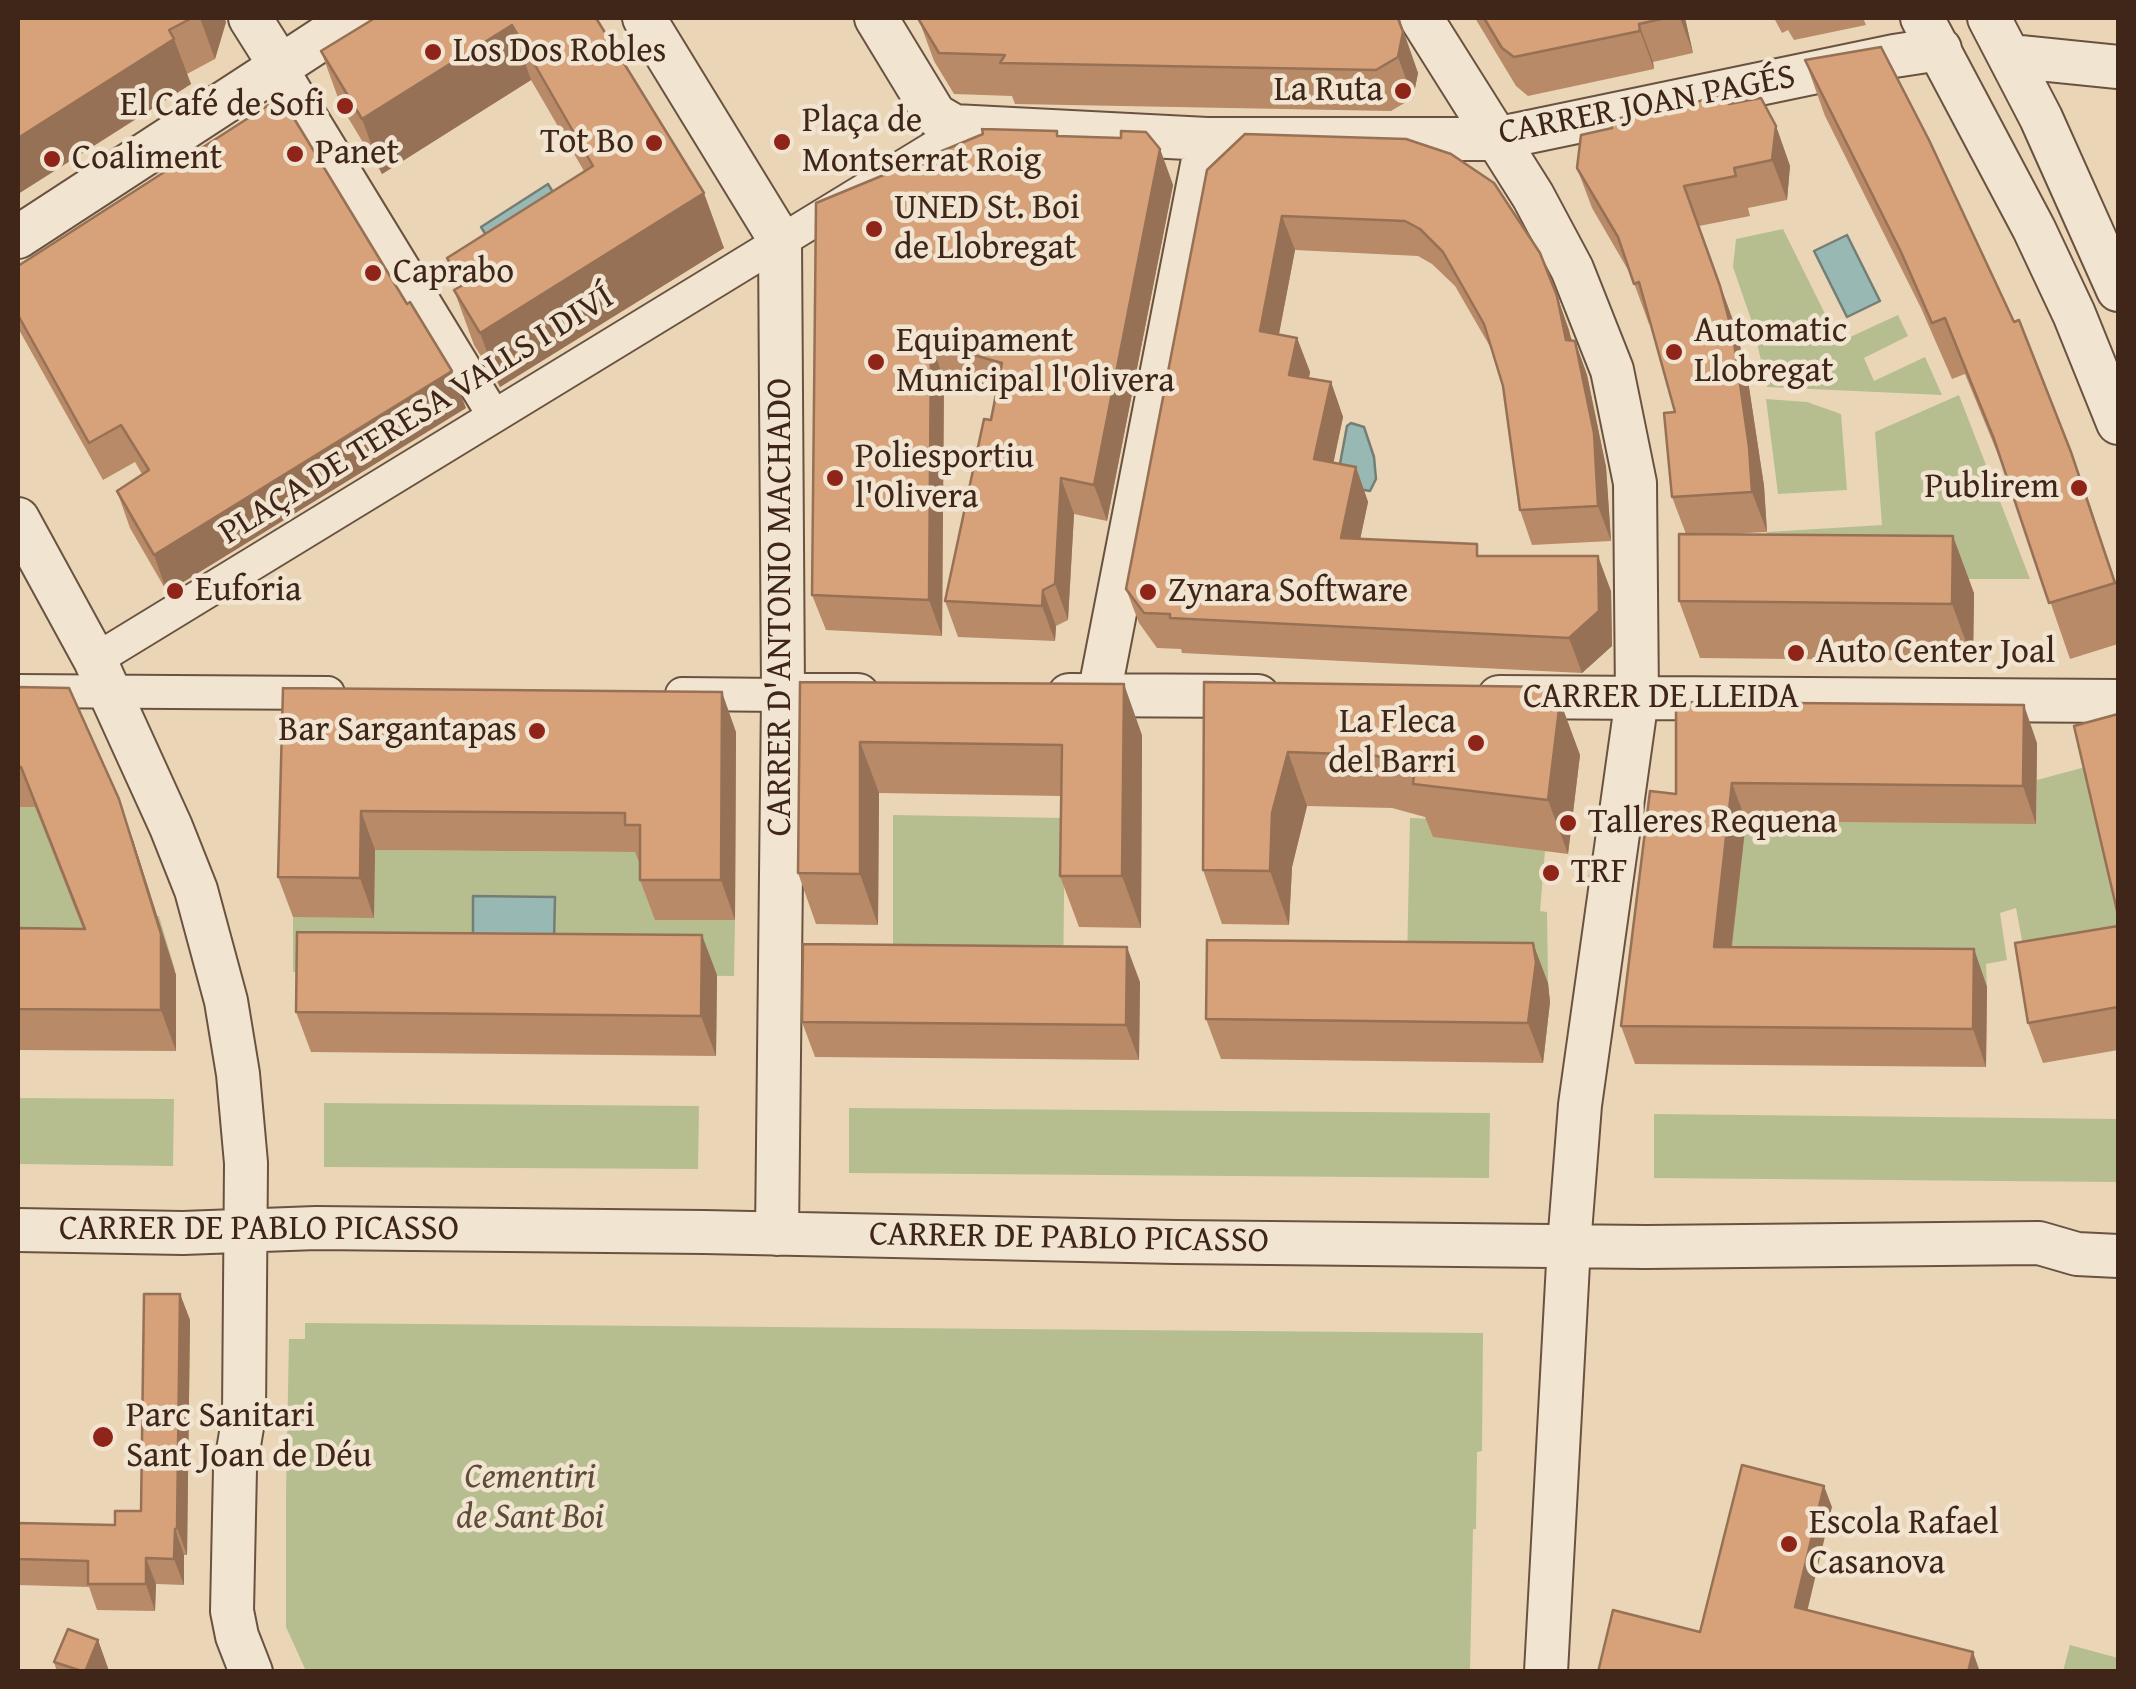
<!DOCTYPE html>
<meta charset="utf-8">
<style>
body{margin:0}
#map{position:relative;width:2136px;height:1689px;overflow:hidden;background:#ead6b7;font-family:"Gentium Book Plus",serif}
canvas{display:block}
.frame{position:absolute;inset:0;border:20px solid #3f2619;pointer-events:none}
</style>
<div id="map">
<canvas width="2136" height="1689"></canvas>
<div class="frame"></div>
</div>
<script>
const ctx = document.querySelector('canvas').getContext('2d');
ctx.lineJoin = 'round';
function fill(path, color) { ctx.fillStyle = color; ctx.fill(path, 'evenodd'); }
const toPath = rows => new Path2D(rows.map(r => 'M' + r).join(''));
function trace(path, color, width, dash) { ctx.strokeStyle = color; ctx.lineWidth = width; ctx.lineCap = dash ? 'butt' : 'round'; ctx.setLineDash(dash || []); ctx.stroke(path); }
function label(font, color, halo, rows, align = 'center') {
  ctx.font = font + ' "Gentium Book Plus",serif'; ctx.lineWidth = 9; ctx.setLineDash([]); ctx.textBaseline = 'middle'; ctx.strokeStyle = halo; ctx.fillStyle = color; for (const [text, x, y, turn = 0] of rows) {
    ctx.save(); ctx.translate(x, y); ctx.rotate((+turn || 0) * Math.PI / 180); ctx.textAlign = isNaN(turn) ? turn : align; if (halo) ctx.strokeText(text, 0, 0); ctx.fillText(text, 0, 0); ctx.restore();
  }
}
fill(toPath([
 [1783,229,1839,342,1898,315,1908,336,1864,358,1874,381,1925,357,1942,395,1767,387,1753,325,1733,267,1736,239],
 [1959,395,2030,579,1768,579,1767,532,1882,525,1875,432],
 [1766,399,1807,402,1841,414,1847,490,1778,494],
 [2089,766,2118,892,2118,969,2030,984,2016,908,2000,913,2007,960,1986,964,1987,987,1707,952,1747,821,2036,823,2037,780],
 [18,807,36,807,79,915,159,916,175,970,18,968],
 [893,815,1065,818,1063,982,893,981],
 [1410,818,1435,819,1458,840,1545,851,1540,911,1547,912,1548,983,1407,963],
 [375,850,640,852,655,865,655,920,735,920,734,976,293,972,293,917,374,917],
 [18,1098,174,1099,173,1166,18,1164],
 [324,1103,699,1106,698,1169,324,1167],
 [849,1108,1490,1113,1489,1178,849,1173],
 [1654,1114,2118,1119,2118,1182,1654,1178],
 [305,1323,1483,1333,1482,1451,1477,1452,1476,1529,1473,1529,1470,1671,306,1671,286,1627,286,1494,289,1339,305,1339],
 [2070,1645,2118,1658,2118,1671,2063,1671]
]), '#b6be8f');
const water = toPath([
 [548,184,570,220,503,262,481,227,548,184],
 [1847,235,1880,301,1847,317,1814,251,1847,235],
 [1351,423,1364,427,1374,457,1376,479,1370,491,1340,486,1337,480,1347,426,1351,423],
 [473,896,555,897,554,940,473,939,473,896]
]);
fill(water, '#98b8b3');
trace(water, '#747e75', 2.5);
const pedestrian = toPath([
 [279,64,494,416],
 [95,660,943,142,954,126],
 [18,691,328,693],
 [682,694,783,695]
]);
const minor = toPath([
 [250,18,279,64],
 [644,18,780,240,783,695,777,1234],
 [876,18,935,115,954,126,1207,139,1495,139,1894,56,1940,49],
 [1421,18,1533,196,1572,269,1612,370,1635,483,1637,698,1580,1105,1569,1245,1546,1672],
 [1922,18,2034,229,2074,314,2118,423],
 [1989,18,2041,118,2118,290],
 [2010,56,2118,67],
 [18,237,354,18],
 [18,519,95,660,171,827,196,890,226,1001,238,1074,246,1163,244,1415,235,1469,232,1611,237,1636,251,1672],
 [783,695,858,695],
 [1069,695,1258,696],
 [1099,695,1207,139],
 [1499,697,2118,701],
 [18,1230,183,1233,316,1228,704,1232,1176,1242,1646,1247,2039,1243,2077,1254,2118,1256]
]);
trace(pedestrian, '#6a5240', 36);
trace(minor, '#6a5240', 46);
trace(pedestrian, '#f1e4d0', 32);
trace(minor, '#f1e4d0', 42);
fill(toPath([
 [18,18,224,18,226,22,215,59,187,74,191,84,18,194],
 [596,18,724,248,500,387,474,345,454,290,458,288,447,258,584,171,531,80,382,174,341,106,321,51],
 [1398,18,1418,73,1413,98,1391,111,1015,104,1012,96,954,94,934,61,919,20],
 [1475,18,1685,18,1693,53,1653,62,1654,69,1528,96,1516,86],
 [1774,18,1863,18,1866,25,1794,40,1788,30,1782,33],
 [1805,60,2071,452,2118,589,2118,644,2070,659,2006,474,1965,374,1952,379,1921,308,1825,116],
 [1728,95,1731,104,1776,126,1790,166,1787,200,1748,208,1750,216,1699,226,1735,326,1747,374,1764,486,1767,532,1726,534,1974,593,1973,661,1700,658,1679,601,1686,534,1672,497,1675,412,1650,323,1649,324,1631,275,1592,208,1577,168,1612,128],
 [1057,131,1058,136,1160,149,1173,185,1107,521,1074,514,1068,620,1056,626,1055,641,958,637,945,601,996,394,944,379,942,636,826,630,812,595,816,203],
 [1245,134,1557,296,1572,340,1575,341,1587,375,1606,467,1611,541,1532,545,1520,510,1503,386,1492,350,1455,286,1432,264,1418,256,1295,250,1279,334,1297,338,1310,372,1309,378,1331,382,1343,417,1333,463,1356,467,1368,502,1360,539,1481,556,1611,591,1612,646,1582,673,1182,653,1181,649,1157,648,1139,623,1126,589],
 [18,266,466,408,167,592,130,528,117,491,142,474,135,462,103,480,18,328],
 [800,682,1142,735,1141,928,1079,927,1060,876,1061,796,879,793,878,925,816,924,798,873],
 [1204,682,1560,701,1580,755,1568,854,1433,837,1425,817,1392,808,1307,806,1292,867,1289,925,1222,924,1203,870],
 [18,687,133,840,176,975,176,1051,18,1050,18,928,83,929,35,807,18,807],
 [283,688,736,732,735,920,655,920,640,880,640,865,635,852,375,850,374,918,293,917,278,877],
 [1676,702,2037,743,2036,824,1746,821,1732,947,1974,949,1987,987,1986,1067,1635,1064,1621,1026,1676,794],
 [2118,926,2118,1050,2043,1063,2028,1023],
 [717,975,716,1056,311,1052,296,1012],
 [1140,982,1139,1060,815,1057,802,1022],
 [1548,983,1550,1002,1543,1063,1221,1059,1206,1019],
 [180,1294,190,1320,187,1555,184,1555,184,1585,156,1584,155,1611,97,1610,89,1587,18,1585,18,1523,115,1525,141,1511],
 [98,1640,109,1672,57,1672,54,1662]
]), '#b98a68');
fill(toPath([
 [200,18,224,18,226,22,215,59],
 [1680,18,1685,18,1693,53],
 [1400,21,1418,73,1413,98,1398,57],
 [1639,24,1653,62,1654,69,1640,31],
 [512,25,531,80,382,174,362,119],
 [174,39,191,84,18,194,18,138],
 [1776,126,1790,166,1787,200,1772,160],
 [1160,149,1173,185,1107,521,1094,485],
 [1684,186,1735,326,1747,374,1764,486,1767,532,1752,492],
 [704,193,724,248,500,387,480,333],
 [1282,216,1295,250,1273,365,1260,331],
 [1557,296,1569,330,1579,375,1566,340],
 [1297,338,1310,372,1302,410,1289,375],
 [1575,341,1587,375,1606,467,1611,541,1598,506],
 [931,343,944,379,942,636,929,600],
 [452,371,466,408,167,592,154,555],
 [1331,382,1343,417,1327,494,1314,459],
 [2071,452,2091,508,2118,593,2115,583],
 [1356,467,1368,502,1353,573,1341,538],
 [1061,478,1074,514,1068,620,1055,584],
 [1953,536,1974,593,1973,661,1952,604],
 [1598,556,1611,591,1612,646,1582,673,1569,638],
 [1043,590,1056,626,1055,641,1042,606],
 [1124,684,1142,735,1141,928,1122,876],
 [1551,687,1559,710,1560,701,1580,755,1568,854,1548,800],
 [722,692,736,732,735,920,721,880],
 [2024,705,2037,743,2036,824,2023,786],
 [860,742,879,793,878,925,860,874],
 [1288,752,1307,806,1292,867,1289,925,1270,871,1272,813],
 [1732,783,1746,821,1727,984,1714,947],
 [119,799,133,840,176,975,176,1051,161,1010],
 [361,811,375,850,374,918,360,878],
 [702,935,717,975,716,1056,701,1016],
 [1533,943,1548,983,1550,1002,1543,1063,1528,1023],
 [1127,947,1140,982,1139,1060,1126,1025],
 [1974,949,1987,987,1986,1067,1973,1029],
 [180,1294,190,1320,187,1555,177,1528],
 [1824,1486,1832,1507,1803,1629,1795,1607],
 [175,1529,184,1555,184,1585,174,1559],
 [146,1558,156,1584,155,1611,146,1584],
 [98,1640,109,1671,85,1672],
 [1973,1652,1980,1672,1968,1672]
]), '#967155');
const building = toPath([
 [18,18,192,18,169,30,174,39,18,138,18,18],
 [375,18,596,18,704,193,480,333,454,290,463,285,447,258,593,166,512,25,362,119,321,51,375,18],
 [920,18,1398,18,1403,32,1398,57,1376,70,1000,63,1005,55,939,53,919,20,920,18],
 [1484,18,1666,18,1639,24,1640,31,1514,57,1502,48,1484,18],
 [1881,47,1929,140,2014,322,2019,320,2071,452,2115,583,2049,603,1994,439,1945,318,1932,323,1901,252,1805,60,1881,47],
 [1728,95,1729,104,1761,98,1776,126,1772,160,1734,168,1736,176,1684,186,1720,286,1733,335,1749,447,1752,492,1672,497,1664,413,1675,412,1639,282,1634,284,1618,237,1577,168,1581,135,1612,128,1611,120,1728,95],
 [281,97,407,304,410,302,452,371,154,555,117,491,149,470,121,425,89,443,18,315,18,266,281,97],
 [982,129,1057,131,1057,136,1121,138,1121,131,1146,132,1160,149,1094,485,1061,478,1055,584,1043,590,1042,606,945,601,984,419,991,420,1002,363,931,343,929,600,812,595,816,203,983,134,982,129],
 [1245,134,1406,139,1451,154,1494,183,1540,253,1557,296,1566,340,1575,341,1594,433,1598,506,1520,510,1503,386,1484,324,1443,252,1420,229,1405,221,1282,216,1260,331,1297,338,1289,375,1331,382,1314,459,1356,467,1341,538,1477,544,1477,556,1598,556,1599,611,1569,638,1170,618,1170,614,1144,613,1126,589,1207,170,1245,134],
 [1679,534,1953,536,1952,604,1679,601,1679,534],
 [800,682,1124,684,1122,876,1060,876,1062,745,860,742,860,874,798,873,800,682],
 [1204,682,1551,687,1550,700,1560,701,1548,800,1413,784,1415,765,1372,755,1288,752,1272,813,1270,871,1203,870,1204,682],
 [18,687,69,688,119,799,161,934,161,1010,18,1009,18,928,85,929,21,767,18,767,18,687],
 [283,688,722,692,721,880,640,880,640,825,625,825,625,813,361,811,360,878,278,877,283,688],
 [1676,702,2024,705,2023,786,1732,783,1714,947,1974,949,1973,1029,1621,1026,1650,791,1676,794,1676,702],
 [2118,714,2118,915,2074,726,2118,714],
 [2118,926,2118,1007,2028,1023,2015,943,2118,926],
 [297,932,702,935,701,1016,296,1012,297,932],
 [1207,940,1533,943,1536,962,1528,1023,1206,1019,1207,940],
 [803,944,1127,947,1126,1025,802,1022,803,944],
 [144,1294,180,1294,177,1528,175,1529,174,1559,146,1558,146,1584,88,1584,88,1561,18,1559,18,1523,115,1525,115,1511,141,1511,144,1294],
 [1742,1465,1824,1486,1795,1607,1973,1652,1968,1672,1598,1672,1613,1610,1700,1632,1742,1465],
 [68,1629,98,1640,85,1672,54,1662,68,1629]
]);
fill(building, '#d7a179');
trace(building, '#967155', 2.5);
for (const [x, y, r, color] of [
 [433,52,10,"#8f2418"],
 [1403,91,10,"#8f2418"],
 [345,106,10,"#8f2418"],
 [782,142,10,"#8f2418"],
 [654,143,10,"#8f2418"],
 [295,154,10,"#8f2418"],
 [52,159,10,"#8f2418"],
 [874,229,10,"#8f2418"],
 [373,273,10,"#8f2418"],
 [1674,352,10,"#8f2418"],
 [876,362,10,"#8f2418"],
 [835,478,10,"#8f2418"],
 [2079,488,10,"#8f2418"],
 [175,591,10,"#8f2418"],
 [1148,592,10,"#8f2418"],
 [1796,653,10,"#8f2418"],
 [537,731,10,"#8f2418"],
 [1476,743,10,"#8f2418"],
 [1568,823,10,"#8f2418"],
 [1551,873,10,"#8f2418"],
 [103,1437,12,"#8f2418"],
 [1789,1544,10,"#8f2418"]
]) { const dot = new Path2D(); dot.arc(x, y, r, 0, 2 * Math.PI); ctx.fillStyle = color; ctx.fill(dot); trace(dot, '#f1e4d0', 4); }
label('35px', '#3f2619', '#f1e4d0', [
 ["Los Dos Robles",453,52],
 ["La Ruta",1383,91,"right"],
 ["El Café de Sofi",325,106,"right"],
 ["Plaça de",802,122],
 ["Montserrat Roig",802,162],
 ["Tot Bo",634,143,"right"],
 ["Panet",315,154],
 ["Coaliment",72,159],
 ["UNED St. Boi",894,209],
 ["de Llobregat",894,249],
 ["Caprabo",393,273],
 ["Automatic",1694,332],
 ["Llobregat",1694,372],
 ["Equipament",896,342],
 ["Municipal l'Olivera",896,382],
 ["Poliesportiu",855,458],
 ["l'Olivera",855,498],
 ["Publirem",2059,488,"right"],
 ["Euforia",195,591],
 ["Zynara Software",1168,592],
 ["Auto Center Joal",1816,653],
 ["La Fleca",1456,723,"right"],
 ["del Barri",1456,763,"right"],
 ["Bar Sargantapas",517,731,"right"],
 ["Talleres Requena",1588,823],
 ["TRF",1571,873],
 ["Parc Sanitari",126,1417],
 ["Sant Joan de Déu",126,1457],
 ["Escola Rafael",1809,1524],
 ["Casanova",1809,1564]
], 'left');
label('35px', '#3f2619', '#f1e4d0', [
 ["CARRER JOAN PAGÉS",1647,106,-11],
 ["PLAÇA DE TERESA VALLS I DIVÍ",417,416,-32],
 ["CARRER D'ANTONIO MACHADO",781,607,-90],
 ["CARRER DE LLEIDA",1661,698],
 ["CARRER DE PABLO PICASSO",259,1230],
 ["CARRER DE PABLO PICASSO",1069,1239,1]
]);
label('italic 35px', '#5d4c36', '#f1e4d0', [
 ["Cementiri",530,1478],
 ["de Sant Boi",530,1518]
]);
</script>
